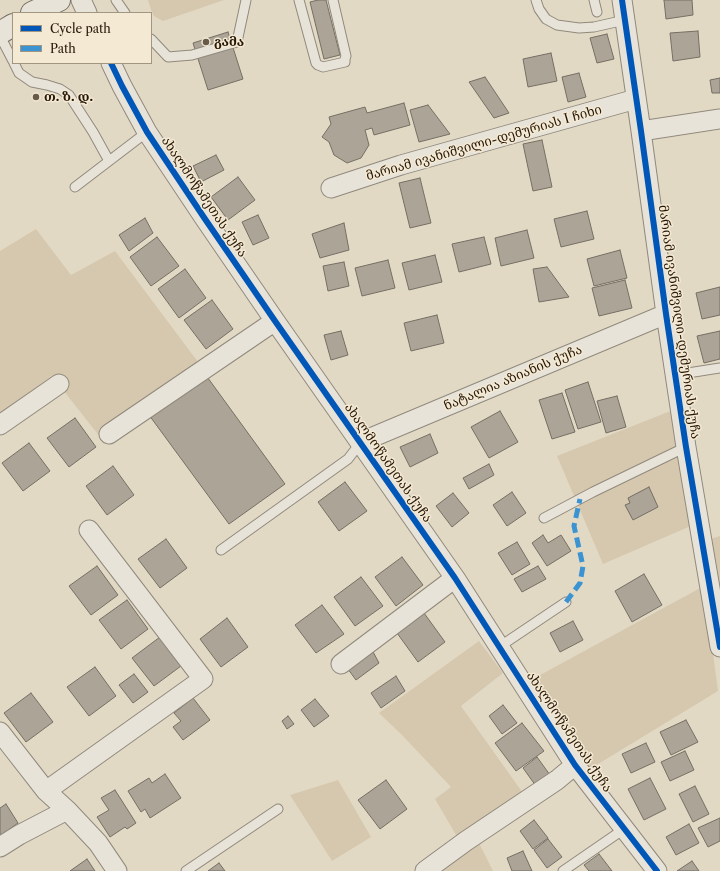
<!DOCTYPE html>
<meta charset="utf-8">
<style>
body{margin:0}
#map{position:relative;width:720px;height:871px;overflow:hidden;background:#e2d9c5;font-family:"Libre Caslon Text",serif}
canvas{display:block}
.legend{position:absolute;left:12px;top:12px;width:140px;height:52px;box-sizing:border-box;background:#f4e9d2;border:1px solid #a29581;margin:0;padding:5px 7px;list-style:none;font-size:12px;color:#261708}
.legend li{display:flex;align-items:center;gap:8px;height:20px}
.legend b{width:20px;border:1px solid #a29581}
</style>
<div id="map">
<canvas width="720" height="871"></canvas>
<ul class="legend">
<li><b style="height:5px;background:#0057b8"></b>Cycle path</li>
<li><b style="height:5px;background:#3b93d1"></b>Path</li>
</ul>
</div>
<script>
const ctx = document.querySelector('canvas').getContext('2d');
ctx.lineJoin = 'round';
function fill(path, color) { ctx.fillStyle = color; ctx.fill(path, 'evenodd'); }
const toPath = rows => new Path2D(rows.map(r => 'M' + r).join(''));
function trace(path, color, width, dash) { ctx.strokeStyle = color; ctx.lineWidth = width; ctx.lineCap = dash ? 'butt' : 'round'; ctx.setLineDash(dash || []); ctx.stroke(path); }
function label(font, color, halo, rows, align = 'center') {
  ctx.font = font + ' "Libre Caslon Text","Noto Serif Georgian",serif'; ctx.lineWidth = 3; ctx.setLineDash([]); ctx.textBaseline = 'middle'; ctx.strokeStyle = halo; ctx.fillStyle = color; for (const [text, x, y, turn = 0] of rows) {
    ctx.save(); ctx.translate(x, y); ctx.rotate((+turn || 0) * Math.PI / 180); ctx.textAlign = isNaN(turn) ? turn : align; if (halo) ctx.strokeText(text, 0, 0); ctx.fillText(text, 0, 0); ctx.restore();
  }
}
fill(toPath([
 [148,0,224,0,163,21,154,16,151,10],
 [36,229,71,275,115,251,198,362,100,437,52,376,0,414,0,251],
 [673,410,693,525,603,564,557,456],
 [720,536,720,599,710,539],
 [704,586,718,691,590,769,529,681],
 [479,641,503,673,461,706,525,796,459,840,435,799,451,787,402,735,379,713],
 [338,780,371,837,332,861,290,795],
 [477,839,493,871,432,871]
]), '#d6c8ae');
const building = toPath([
 [318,0,326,0,340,55,324,59,310,2,318,0],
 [664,0,692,0,693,15,666,19,664,0],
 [698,31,700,57,673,61,670,33,698,31],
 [228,32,243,79,208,90,193,43,228,32],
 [607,34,614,59,597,63,590,38,607,34],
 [551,53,557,81,528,87,523,59,551,53],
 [579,73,586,97,568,102,562,77,579,73],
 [485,77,509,113,494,118,469,82,485,77],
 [720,78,720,93,712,93,710,80,720,78],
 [404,103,410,125,374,135,372,128,365,130,369,145,361,158,347,163,334,155,329,142,322,137,331,124,329,117,365,107,367,113,404,103],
 [428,105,450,134,419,142,410,110,428,105],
 [542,140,552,187,533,191,523,144,542,140],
 [216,155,224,170,201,182,193,166,216,155],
 [238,177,255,200,228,220,211,197,238,177],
 [420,178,431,223,410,228,399,183,420,178],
 [587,211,594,239,561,247,554,219,587,211],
 [258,215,269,238,253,245,242,222,258,215],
 [145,218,153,233,129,251,119,235,145,218],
 [344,223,349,250,320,258,312,234,344,223],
 [527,230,534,258,501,266,495,238,527,230],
 [157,237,179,266,151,286,130,257,157,237],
 [484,237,491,264,459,272,452,244,484,237],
 [620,250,627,278,594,286,587,259,620,250],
 [435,255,442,282,409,290,402,263,435,255],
 [388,260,395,288,362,296,355,268,388,260],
 [344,262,349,286,328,291,323,266,344,262],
 [547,267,569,297,539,302,533,269,547,267],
 [185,269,206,298,179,318,158,289,185,269],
 [625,280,632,308,599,316,592,288,625,280],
 [720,287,720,315,702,319,696,293,720,287],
 [212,300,233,329,206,349,184,320,212,300],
 [437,315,444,343,411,351,404,323,437,315],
 [341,331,348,355,331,360,324,335,341,331],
 [720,331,720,359,704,363,697,336,720,331],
 [205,374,285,484,229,524,149,415,205,374],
 [588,382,601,422,578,429,565,390,588,382],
 [562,393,575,432,552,439,539,400,562,393],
 [617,396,626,427,606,433,597,401,617,396],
 [500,411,518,442,489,458,471,427,500,411],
 [75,418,96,447,69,467,47,438,75,418],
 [430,434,438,453,410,467,400,447,430,434],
 [29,443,50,471,23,491,2,463,29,443],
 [489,464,494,475,469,489,463,478,489,464],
 [113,466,134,495,107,515,86,486,113,466],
 [345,482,367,511,339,531,318,502,345,482],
 [649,487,658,507,633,520,625,505,630,503,628,498,649,487],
 [512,492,526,513,507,526,493,505,512,492],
 [453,493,469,513,452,527,436,506,453,493],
 [543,535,548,543,561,535,571,551,547,566,532,543,543,535],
 [166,539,187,568,160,588,138,559,166,539],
 [517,542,530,564,512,575,498,553,517,542],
 [402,557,423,585,396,606,375,577,402,557],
 [97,566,118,595,91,615,69,586,97,566],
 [538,566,546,579,522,592,514,579,538,566],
 [644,574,662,605,632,622,615,591,644,574],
 [361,577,383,606,355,626,334,597,361,577],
 [127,600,148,629,121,649,99,620,127,600],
 [322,605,344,634,316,653,295,625,322,605],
 [424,613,445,642,418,662,397,633,424,613],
 [227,618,248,647,221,667,200,639,227,618],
 [573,621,583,640,560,652,550,633,573,621],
 [160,637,181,666,154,686,132,658,160,637],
 [371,648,379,663,356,680,345,665,371,648],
 [95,667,116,696,89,716,67,687,95,667],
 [134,674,148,692,133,703,119,685,134,674],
 [396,676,405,691,381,708,371,693,396,676],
 [31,693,53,722,26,742,4,713,31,693],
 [193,698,210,720,183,740,173,727,181,721,174,713,193,698],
 [315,699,329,716,314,727,301,710,315,699],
 [503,705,517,723,502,734,489,716,503,705],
 [288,716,294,724,287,729,282,721,288,716],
 [686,720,698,742,671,755,660,732,686,720],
 [522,723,544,751,516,771,495,743,522,723],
 [646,743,655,762,631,773,622,754,646,743],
 [685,751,694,770,670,781,661,762,685,751],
 [537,757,550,775,536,786,523,768,537,757],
 [165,774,181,798,150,818,145,809,141,812,128,791,149,778,152,783,165,774],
 [650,778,666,809,644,820,628,789,650,778],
 [386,780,407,809,380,829,358,800,386,780],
 [695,786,709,814,693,822,679,794,695,786],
 [115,790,136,823,127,829,125,827,110,837,97,817,109,810,101,798,115,790],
 [6,804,18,823,0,836,0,808,6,804],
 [720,818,720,841,708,847,698,828,720,818],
 [534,820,548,838,533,849,520,831,534,820],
 [689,824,699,843,676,855,666,837,689,824],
 [548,839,562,857,547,868,534,850,548,839],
 [523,851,532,871,512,871,507,858,523,851],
 [599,854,612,871,589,871,584,865,599,854],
 [87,859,95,871,70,871,87,859],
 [692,861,699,871,677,871,692,861],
 [219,863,225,871,208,871,219,863]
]);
fill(building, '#aca597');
trace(building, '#756e63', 1);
const lane = toPath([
 [116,0,125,13],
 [299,0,316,63,318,65,323,67,345,62,345,59,346,56,333,0],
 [536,0,539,9,546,19,557,25,579,28,594,27,625,20],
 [594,0,597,12],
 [0,36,13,61],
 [151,39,168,57,192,55,237,42,246,0],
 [14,63,19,73,32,82,47,85,60,89,69,95,93,132,109,161],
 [75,187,147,132],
 [675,375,720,368],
 [544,518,593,492,686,447],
 [221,550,348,459,361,442],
 [499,647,566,602],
 [186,871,278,809],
 [563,871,624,829]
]);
const street = toPath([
 [81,0,87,13],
 [622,0,641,131,666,314,686,447,720,647],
 [111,63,122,86,147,132,205,219,275,321,455,578,575,765,657,871],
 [641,131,720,119],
 [331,188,401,165,636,99],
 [0,425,59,384],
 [109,434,275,321],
 [361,442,666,314],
 [341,664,455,578],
 [0,732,46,791,67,810,98,843,117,871],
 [46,791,203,679,89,530],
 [0,847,19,835,67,810],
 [425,871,466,841,557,780,575,765]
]);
const secondary = toPath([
 [32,13,59,0],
 [0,33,13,25]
]);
trace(lane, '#90897c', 11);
trace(street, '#90897c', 21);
trace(secondary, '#756e63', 24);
trace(lane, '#e8e3d9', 9);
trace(street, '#e8e3d9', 19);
trace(secondary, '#e8e3d9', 22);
trace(toPath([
 [566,602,580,583,583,566,574,526,580,499]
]), '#3b93d1', 5, [10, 5]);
trace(toPath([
 [622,0,641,131,666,314,686,447,720,647],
 [111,63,122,86,147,132,205,219,275,321,455,578,575,765,657,871]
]), '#0057b8', 6);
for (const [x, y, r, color] of [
 [206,42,4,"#685b4a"],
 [36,97,4,"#685b4a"]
]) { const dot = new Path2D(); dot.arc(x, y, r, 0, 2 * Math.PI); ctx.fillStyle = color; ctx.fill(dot); trace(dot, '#f4e9d2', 1.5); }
label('bold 13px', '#261708', '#f4e9d2', [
 ["გამა",214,42],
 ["თ. ზ. დ.",44,97]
], 'left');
label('13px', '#261708', '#f4e9d2', [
 ["მარიამ ივანიშვილი-დემურიას I ჩიხი",484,143,-16],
 ["ახალმოწამეთას ქუჩა",204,197,56],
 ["მარიამ ივანიშვილი-დემურიას ქუჩა",679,322,82],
 ["ნატალია აზიანის ქუჩა",513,378,-23],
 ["ახალმოწამეთას ქუჩა",388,463,55],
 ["ახალმოწამეთას ქუჩა",569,732,56]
]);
</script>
